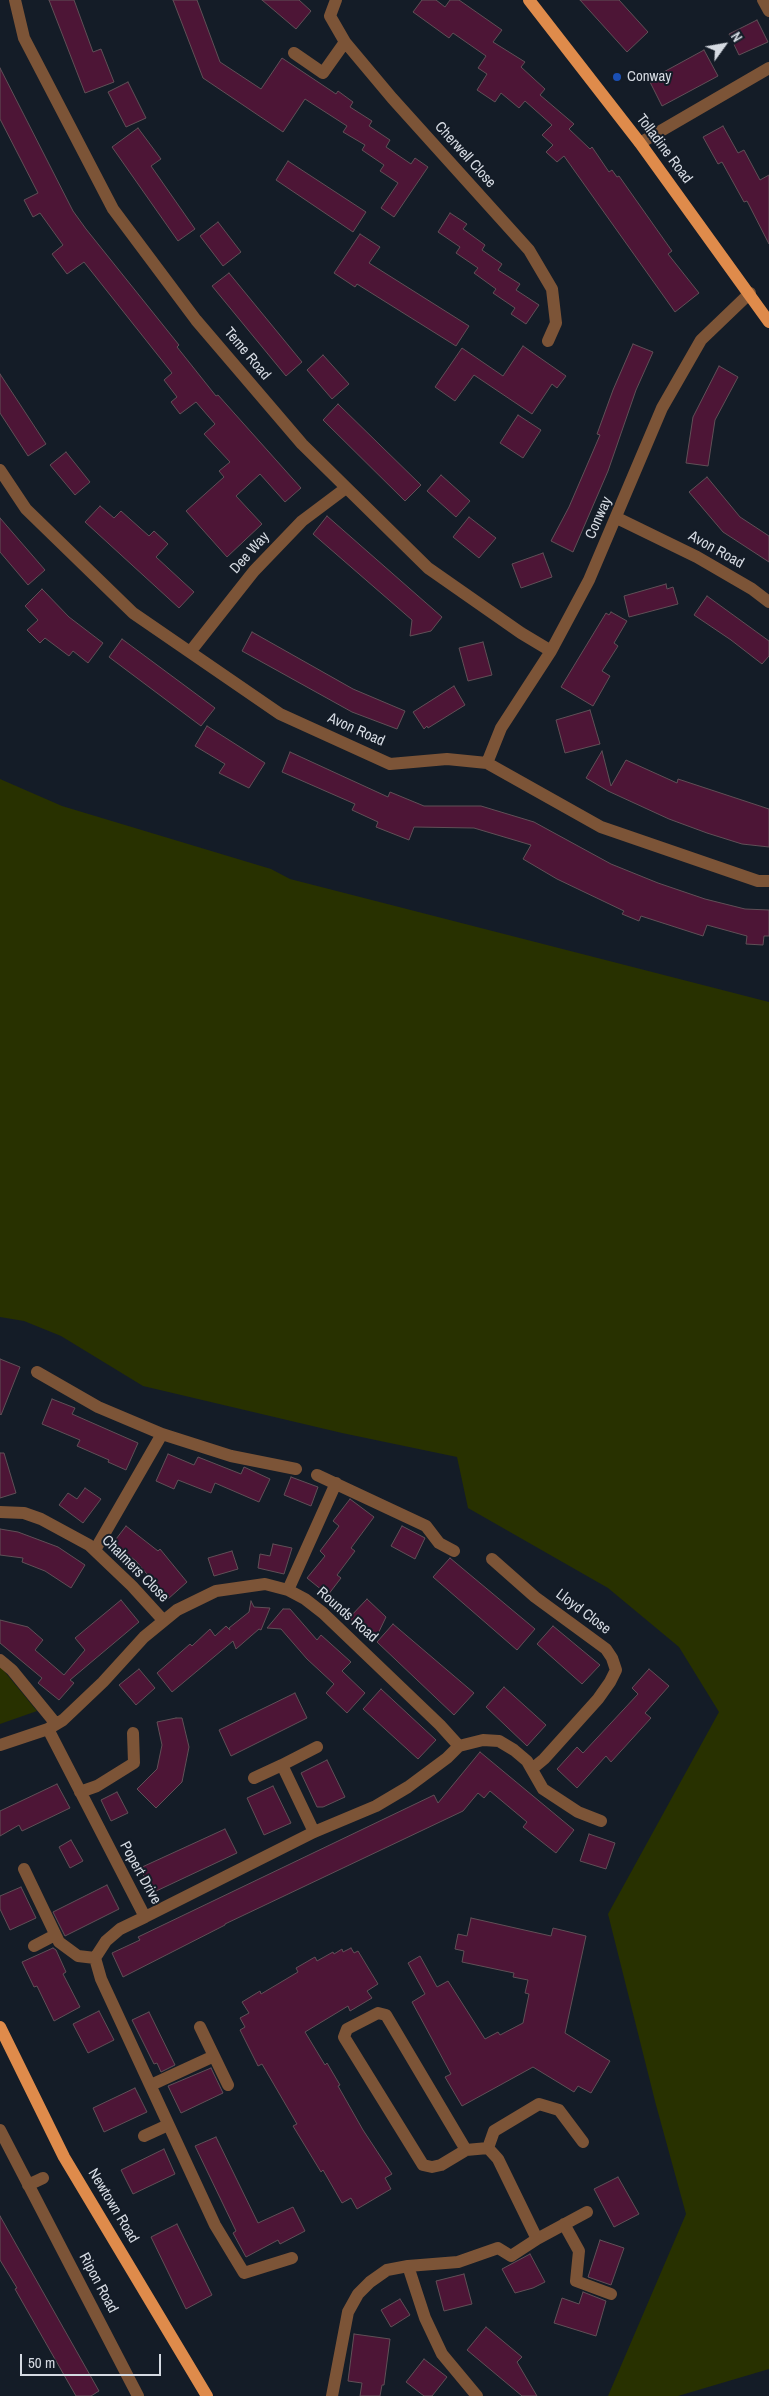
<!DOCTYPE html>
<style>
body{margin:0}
#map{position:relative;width:769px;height:2396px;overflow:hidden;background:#141c27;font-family:"Archivo Narrow",sans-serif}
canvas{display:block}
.north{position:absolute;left:699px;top:20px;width:50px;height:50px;-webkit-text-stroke:4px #141c27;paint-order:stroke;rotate:58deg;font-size:14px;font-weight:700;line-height:20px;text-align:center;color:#d5dae2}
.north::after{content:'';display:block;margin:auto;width:18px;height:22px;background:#d5dae2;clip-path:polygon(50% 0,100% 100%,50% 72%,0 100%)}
.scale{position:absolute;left:20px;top:2354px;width:141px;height:22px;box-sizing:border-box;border:2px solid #d5dae2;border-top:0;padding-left:6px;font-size:15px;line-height:18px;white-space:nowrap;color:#d5dae2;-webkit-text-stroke:4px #141c27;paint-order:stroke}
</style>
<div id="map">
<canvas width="769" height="2396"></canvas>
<div class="north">N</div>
<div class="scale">50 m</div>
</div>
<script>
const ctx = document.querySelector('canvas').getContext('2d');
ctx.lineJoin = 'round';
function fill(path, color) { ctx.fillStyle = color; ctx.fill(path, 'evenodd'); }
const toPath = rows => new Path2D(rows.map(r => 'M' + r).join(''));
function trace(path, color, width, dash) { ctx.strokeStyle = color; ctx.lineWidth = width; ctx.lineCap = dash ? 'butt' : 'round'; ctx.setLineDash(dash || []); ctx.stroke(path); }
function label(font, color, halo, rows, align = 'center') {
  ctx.font = font + ' "Archivo Narrow",sans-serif'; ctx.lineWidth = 4; ctx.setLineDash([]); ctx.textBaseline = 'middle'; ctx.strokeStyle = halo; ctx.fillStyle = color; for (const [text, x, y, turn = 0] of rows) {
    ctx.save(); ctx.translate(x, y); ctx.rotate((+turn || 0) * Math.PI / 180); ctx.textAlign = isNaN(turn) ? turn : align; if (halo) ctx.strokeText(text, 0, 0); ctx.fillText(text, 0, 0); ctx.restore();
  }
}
fill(toPath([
 [0,779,62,806,271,869,290,879,769,1002,769,2369,678,2396,608,2396,686,2214,656,2105,608,1914,719,1712,679,1647,608,1588,468,1508,457,1457,342,1433,143,1386,61,1336,24,1321,0,1317],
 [0,1666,37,1711,0,1724]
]), '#283100');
const building = toPath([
 [49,0,74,0,93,52,101,49,114,82,85,93,49,0],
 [173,0,197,0,220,62,261,89,282,58,336,94,338,91,353,102,350,107,372,121,369,126,390,140,386,147,411,164,415,158,428,167,394,217,381,208,398,183,380,171,384,165,362,150,365,145,343,132,347,126,305,99,283,132,203,78,173,0],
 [262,0,299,0,311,11,296,29,262,0],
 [422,0,436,0,445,7,450,0,459,0,502,30,493,42,525,62,521,67,545,89,540,95,574,124,569,129,590,149,592,147,609,172,612,170,617,177,619,176,672,251,668,254,699,293,675,312,564,156,557,162,546,152,553,145,542,135,552,125,525,101,519,108,501,93,495,102,477,90,487,74,478,68,486,56,453,33,449,38,413,12,422,0],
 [580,0,619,0,648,32,627,52,580,0],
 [757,20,768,42,739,55,729,34,757,20],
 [704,50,718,76,662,106,649,80,704,50],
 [0,68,73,211,86,229,179,345,177,347,216,396,218,395,301,488,285,502,260,474,236,496,262,524,227,557,186,511,224,477,219,471,230,462,204,434,215,424,196,402,180,414,171,402,177,397,164,380,172,373,84,262,67,274,52,254,63,245,40,213,33,217,24,200,38,193,0,119,0,68],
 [128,82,146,118,126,127,108,92,128,82],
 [723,126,738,153,744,150,760,180,769,175,769,244,747,201,744,202,722,162,718,164,703,137,723,126],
 [138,128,161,159,151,166,195,229,178,241,112,147,138,128],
 [288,161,366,212,353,232,276,180,288,161],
 [450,213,467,224,463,229,485,245,482,250,502,264,498,270,520,284,516,290,539,305,526,324,511,314,515,308,493,293,496,289,474,273,478,268,456,253,460,247,438,232,450,213],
 [218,222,241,252,223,266,200,236,218,222],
 [360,234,380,247,369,263,469,326,456,346,357,284,355,287,334,273,360,234],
 [229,273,302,362,286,376,212,286,229,273],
 [633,344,653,352,636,390,608,471,573,552,551,541,569,507,600,435,597,434,613,390,633,344],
 [523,346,566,376,557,388,552,384,532,414,474,375,455,401,435,387,462,348,503,376,523,346],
 [323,355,349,384,332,399,307,370,323,355],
 [719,366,738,377,715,420,708,466,686,463,693,417,719,366],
 [0,374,46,444,28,456,0,413,0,374],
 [338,404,421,485,405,501,323,420,338,404],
 [518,415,541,430,523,458,500,443,518,415],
 [66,452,90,482,75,495,50,465,66,452],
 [441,475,470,501,456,517,427,491,441,475],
 [707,477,740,517,769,536,769,562,723,532,689,492,707,477],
 [100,506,114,518,121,511,149,536,154,531,168,544,156,557,194,592,179,608,85,522,100,506],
 [327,516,442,617,431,631,410,636,412,620,313,534,327,516],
 [469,517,496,538,479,558,453,537,469,517],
 [0,518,45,570,28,585,0,552,0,518],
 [543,553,552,577,521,588,512,564,543,553],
 [666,584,667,589,673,587,678,604,629,617,624,596,666,584],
 [42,589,69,617,103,643,88,663,73,651,69,656,45,638,40,643,27,630,38,620,25,606,42,589],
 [707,596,769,641,769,656,762,664,731,640,694,615,707,596],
 [611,612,627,621,614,643,618,646,602,671,610,676,593,706,561,687,606,613,609,615,611,612],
 [252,632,353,689,405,711,397,729,352,712,242,651,252,632],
 [122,639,215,708,201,726,109,657,122,639],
 [483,642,492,675,468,681,459,648,483,642],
 [454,686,465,705,428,728,427,726,424,729,413,712,454,686],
 [590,710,600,744,565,753,556,720,590,710],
 [207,726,265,763,249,788,219,773,225,764,195,746,207,726],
 [602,751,611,786,626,760,677,783,678,779,769,809,769,847,742,844,707,833,669,819,608,791,586,778,602,751],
 [290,752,388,797,390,792,424,806,481,806,534,822,611,864,658,883,705,899,745,909,769,910,769,936,764,936,763,945,746,944,747,936,707,925,703,936,641,916,639,921,622,914,624,911,557,879,523,859,531,845,474,828,414,827,409,840,376,827,378,822,352,810,355,804,282,772,290,752],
 [0,1359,20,1367,1,1415,0,1414,0,1359],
 [52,1399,75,1408,72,1414,138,1443,126,1470,108,1462,109,1460,77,1446,80,1440,42,1424,52,1399],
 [0,1453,4,1453,16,1493,0,1498,0,1453],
 [168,1454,194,1465,198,1457,241,1474,244,1467,270,1479,259,1502,215,1483,211,1493,178,1480,174,1489,156,1481,168,1454],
 [291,1477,318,1487,311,1506,284,1495,291,1477],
 [85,1488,101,1499,83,1523,59,1505,68,1493,77,1499,85,1488],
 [350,1499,374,1517,351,1548,355,1551,337,1575,341,1578,328,1595,307,1578,325,1556,320,1551,339,1526,333,1521,350,1499],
 [126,1526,158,1551,160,1549,187,1582,168,1599,136,1561,113,1543,126,1526],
 [402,1526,425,1538,415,1559,391,1546,402,1526],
 [0,1529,18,1532,58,1547,85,1565,71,1588,45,1571,22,1562,23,1558,0,1555,0,1529],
 [273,1544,292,1548,284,1574,258,1568,260,1554,270,1556,273,1544],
 [232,1551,238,1569,214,1576,208,1558,232,1551],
 [450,1558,535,1629,517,1650,433,1577,450,1558],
 [367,1599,386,1617,375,1640,349,1618,367,1599],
 [121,1600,139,1622,70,1680,74,1683,59,1700,38,1683,42,1678,0,1643,0,1620,28,1627,43,1640,35,1650,64,1675,85,1650,75,1638,121,1600],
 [251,1601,254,1607,270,1608,261,1630,259,1629,236,1649,233,1641,172,1692,157,1673,190,1644,192,1646,210,1629,215,1636,226,1626,230,1630,229,1628,249,1612,251,1601],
 [283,1609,290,1609,317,1640,321,1635,351,1662,342,1671,365,1693,347,1713,326,1693,334,1684,307,1659,281,1629,267,1628,283,1609],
 [393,1624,474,1693,454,1715,377,1642,393,1624],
 [553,1626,600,1665,582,1684,537,1644,553,1626],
 [139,1669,155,1688,136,1705,119,1685,139,1669],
 [649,1669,669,1686,645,1713,651,1718,611,1762,606,1756,577,1788,557,1769,577,1747,583,1753,638,1694,632,1688,649,1669],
 [504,1687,546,1725,527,1746,486,1707,504,1687],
 [381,1689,436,1740,418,1759,363,1709,381,1689],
 [295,1693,307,1718,231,1756,219,1730,295,1693],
 [176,1718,182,1718,189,1747,182,1782,156,1808,137,1789,157,1769,162,1745,157,1722,176,1718],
 [480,1752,574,1830,556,1853,523,1827,527,1822,490,1791,484,1798,478,1793,463,1811,225,1924,225,1925,123,1977,112,1953,140,1940,138,1937,434,1795,438,1803,480,1752],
 [327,1760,345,1797,323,1807,317,1807,301,1773,327,1760],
 [57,1784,70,1808,22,1831,19,1825,0,1836,0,1811,57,1784],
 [273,1786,291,1823,264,1835,247,1798,273,1786],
 [117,1792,128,1813,111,1821,101,1800,117,1792],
 [225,1829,237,1853,152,1893,140,1868,225,1829],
 [589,1834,615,1843,606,1869,580,1861,589,1834],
 [71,1840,83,1861,70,1868,59,1847,71,1840],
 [107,1885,119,1909,65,1936,53,1912,107,1885],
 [21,1887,36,1918,10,1930,0,1909,0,1896,21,1887],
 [471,1918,551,1936,553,1928,586,1936,565,2033,610,2061,591,2093,578,2086,574,2092,533,2067,462,2106,445,2077,451,2074,412,2002,425,1994,408,1963,420,1956,437,1987,448,1981,485,2039,498,2032,500,2035,523,2023,529,1994,525,1993,528,1980,513,1977,514,1973,462,1962,464,1951,455,1949,458,1934,467,1936,471,1918],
 [53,1948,56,1950,66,1972,63,1974,80,2007,54,2021,37,1986,34,1987,22,1962,53,1948],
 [351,1948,354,1953,358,1951,378,1984,367,1991,372,1998,350,2011,348,2006,305,2032,325,2065,327,2063,340,2085,338,2086,363,2130,392,2174,385,2178,391,2189,357,2209,351,2198,342,2203,323,2170,321,2172,293,2126,297,2124,262,2064,258,2066,240,2030,245,2027,240,2018,249,2013,242,2002,260,1991,261,1994,298,1972,296,1968,315,1957,317,1961,333,1952,334,1954,342,1949,343,1952,351,1948],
 [99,2011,114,2040,88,2053,73,2024,99,2011],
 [149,2012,175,2065,161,2072,157,2063,154,2064,132,2020,149,2012],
 [211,2068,223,2093,181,2113,168,2086,211,2068],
 [135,2088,147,2112,104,2132,93,2108,135,2088],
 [216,2137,258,2223,293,2207,305,2231,280,2244,278,2240,246,2257,233,2233,236,2231,195,2146,216,2137],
 [164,2149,175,2174,133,2194,121,2170,164,2149],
 [618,2177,639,2214,614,2227,594,2189,618,2177],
 [0,2216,99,2391,91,2396,76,2396,15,2289,17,2288,0,2260,0,2216],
 [177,2224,212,2295,186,2309,151,2237,177,2224],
 [600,2240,624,2248,611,2285,588,2277,600,2240],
 [530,2254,545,2282,533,2288,515,2293,502,2269,530,2254],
 [464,2274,472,2304,444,2311,436,2281,464,2274],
 [583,2292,606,2301,596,2336,554,2323,562,2298,579,2304,583,2292],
 [400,2299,410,2315,391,2327,381,2310,400,2299],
 [486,2327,522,2357,517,2362,537,2396,522,2396,467,2350,486,2327],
 [354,2334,390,2339,384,2385,382,2385,380,2396,360,2396,362,2383,348,2381,354,2334],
 [424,2359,447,2377,432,2396,424,2396,406,2382,424,2359]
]);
fill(building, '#4d1536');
trace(building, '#605057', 1);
trace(toPath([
 [15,0,24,38,113,209,196,320,302,444,428,568,521,633,551,651],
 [336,0,330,16,345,42,392,98,529,250,552,289,556,323,548,341],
 [763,0,769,11],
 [294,53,323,73,345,42],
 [640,143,769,68],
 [0,470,26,509,133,613,280,714,390,764,447,759,487,763,601,827,758,881,769,881],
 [617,518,697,557,752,589,769,602],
 [190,652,254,571,302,521,346,488],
 [487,763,501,728,551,651,589,580,662,408,701,340,750,293],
 [37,1372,98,1407,162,1434,95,1550],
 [162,1434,231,1456,296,1469],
 [317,1475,426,1526,439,1543,454,1551],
 [0,1512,24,1513,41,1519,89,1545,132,1586,163,1620],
 [492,1559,535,1597,606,1649,612,1658,616,1670,610,1682,598,1699,544,1759,532,1769],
 [288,1590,336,1483],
 [0,1660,12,1670,56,1724],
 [48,1729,145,1917,314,1832,376,1806,408,1787,447,1758,459,1746],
 [0,1745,48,1729,63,1720,103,1682,144,1637,177,1610,216,1591,265,1584,288,1590,305,1599,323,1613,440,1725,459,1746,483,1740,499,1741,514,1750,527,1761,543,1789,578,1812,601,1821],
 [282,1765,317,1747],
 [254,1778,282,1765,314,1832],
 [80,1792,97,1786,134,1763,133,1733],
 [24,1869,59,1942,78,1956,95,1958],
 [145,1917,120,1929,106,1941,95,1958,101,1979,215,2225,244,2273,292,2258],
 [34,1946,55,1935],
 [214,2056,228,2085],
 [151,2085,214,2056,200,2027],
 [0,2130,138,2396],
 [144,2136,168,2125],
 [488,2148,494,2131,539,2104,559,2110,583,2142],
 [466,2150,386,2015,378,2013,347,2029,344,2037,423,2165,432,2167,441,2165,466,2150,488,2148,498,2159,537,2239],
 [28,2185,43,2178],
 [564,2224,579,2251,576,2281,611,2294],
 [408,2266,425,2318,442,2354,477,2396],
 [332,2396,348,2312,358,2294,370,2282,387,2270,408,2266,458,2262,498,2248,511,2256,537,2239,587,2212]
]), '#7c5437', 12);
trace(toPath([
 [529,0,640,143,769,322],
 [0,2027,64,2157,207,2396]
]), '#df8b4b', 12);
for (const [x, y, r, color] of [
 [617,77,5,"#1a4fb4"]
]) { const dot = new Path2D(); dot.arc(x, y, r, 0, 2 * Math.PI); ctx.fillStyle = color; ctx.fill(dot); trace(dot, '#141c27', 2); }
label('15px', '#d5dae2', '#141c27', [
 ["Conway",627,77]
], 'left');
label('15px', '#d5dae2', '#141c27', [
 ["Tolladine Road",664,149,53],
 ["Cherwell Close",465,155,48],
 ["Teme Road",247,354,50],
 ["Conway",599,518,-66],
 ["Avon Road",716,550,29],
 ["Dee Way",250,553,-48],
 ["Avon Road",356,730,24],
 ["Chalmers Close",135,1569,45],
 ["Lloyd Close",583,1612,37],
 ["Rounds Road",347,1615,41],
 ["Popert Drive",140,1873,61],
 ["Newtown Road",113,2206,59],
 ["Ripon Road",98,2283,62]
]);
</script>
